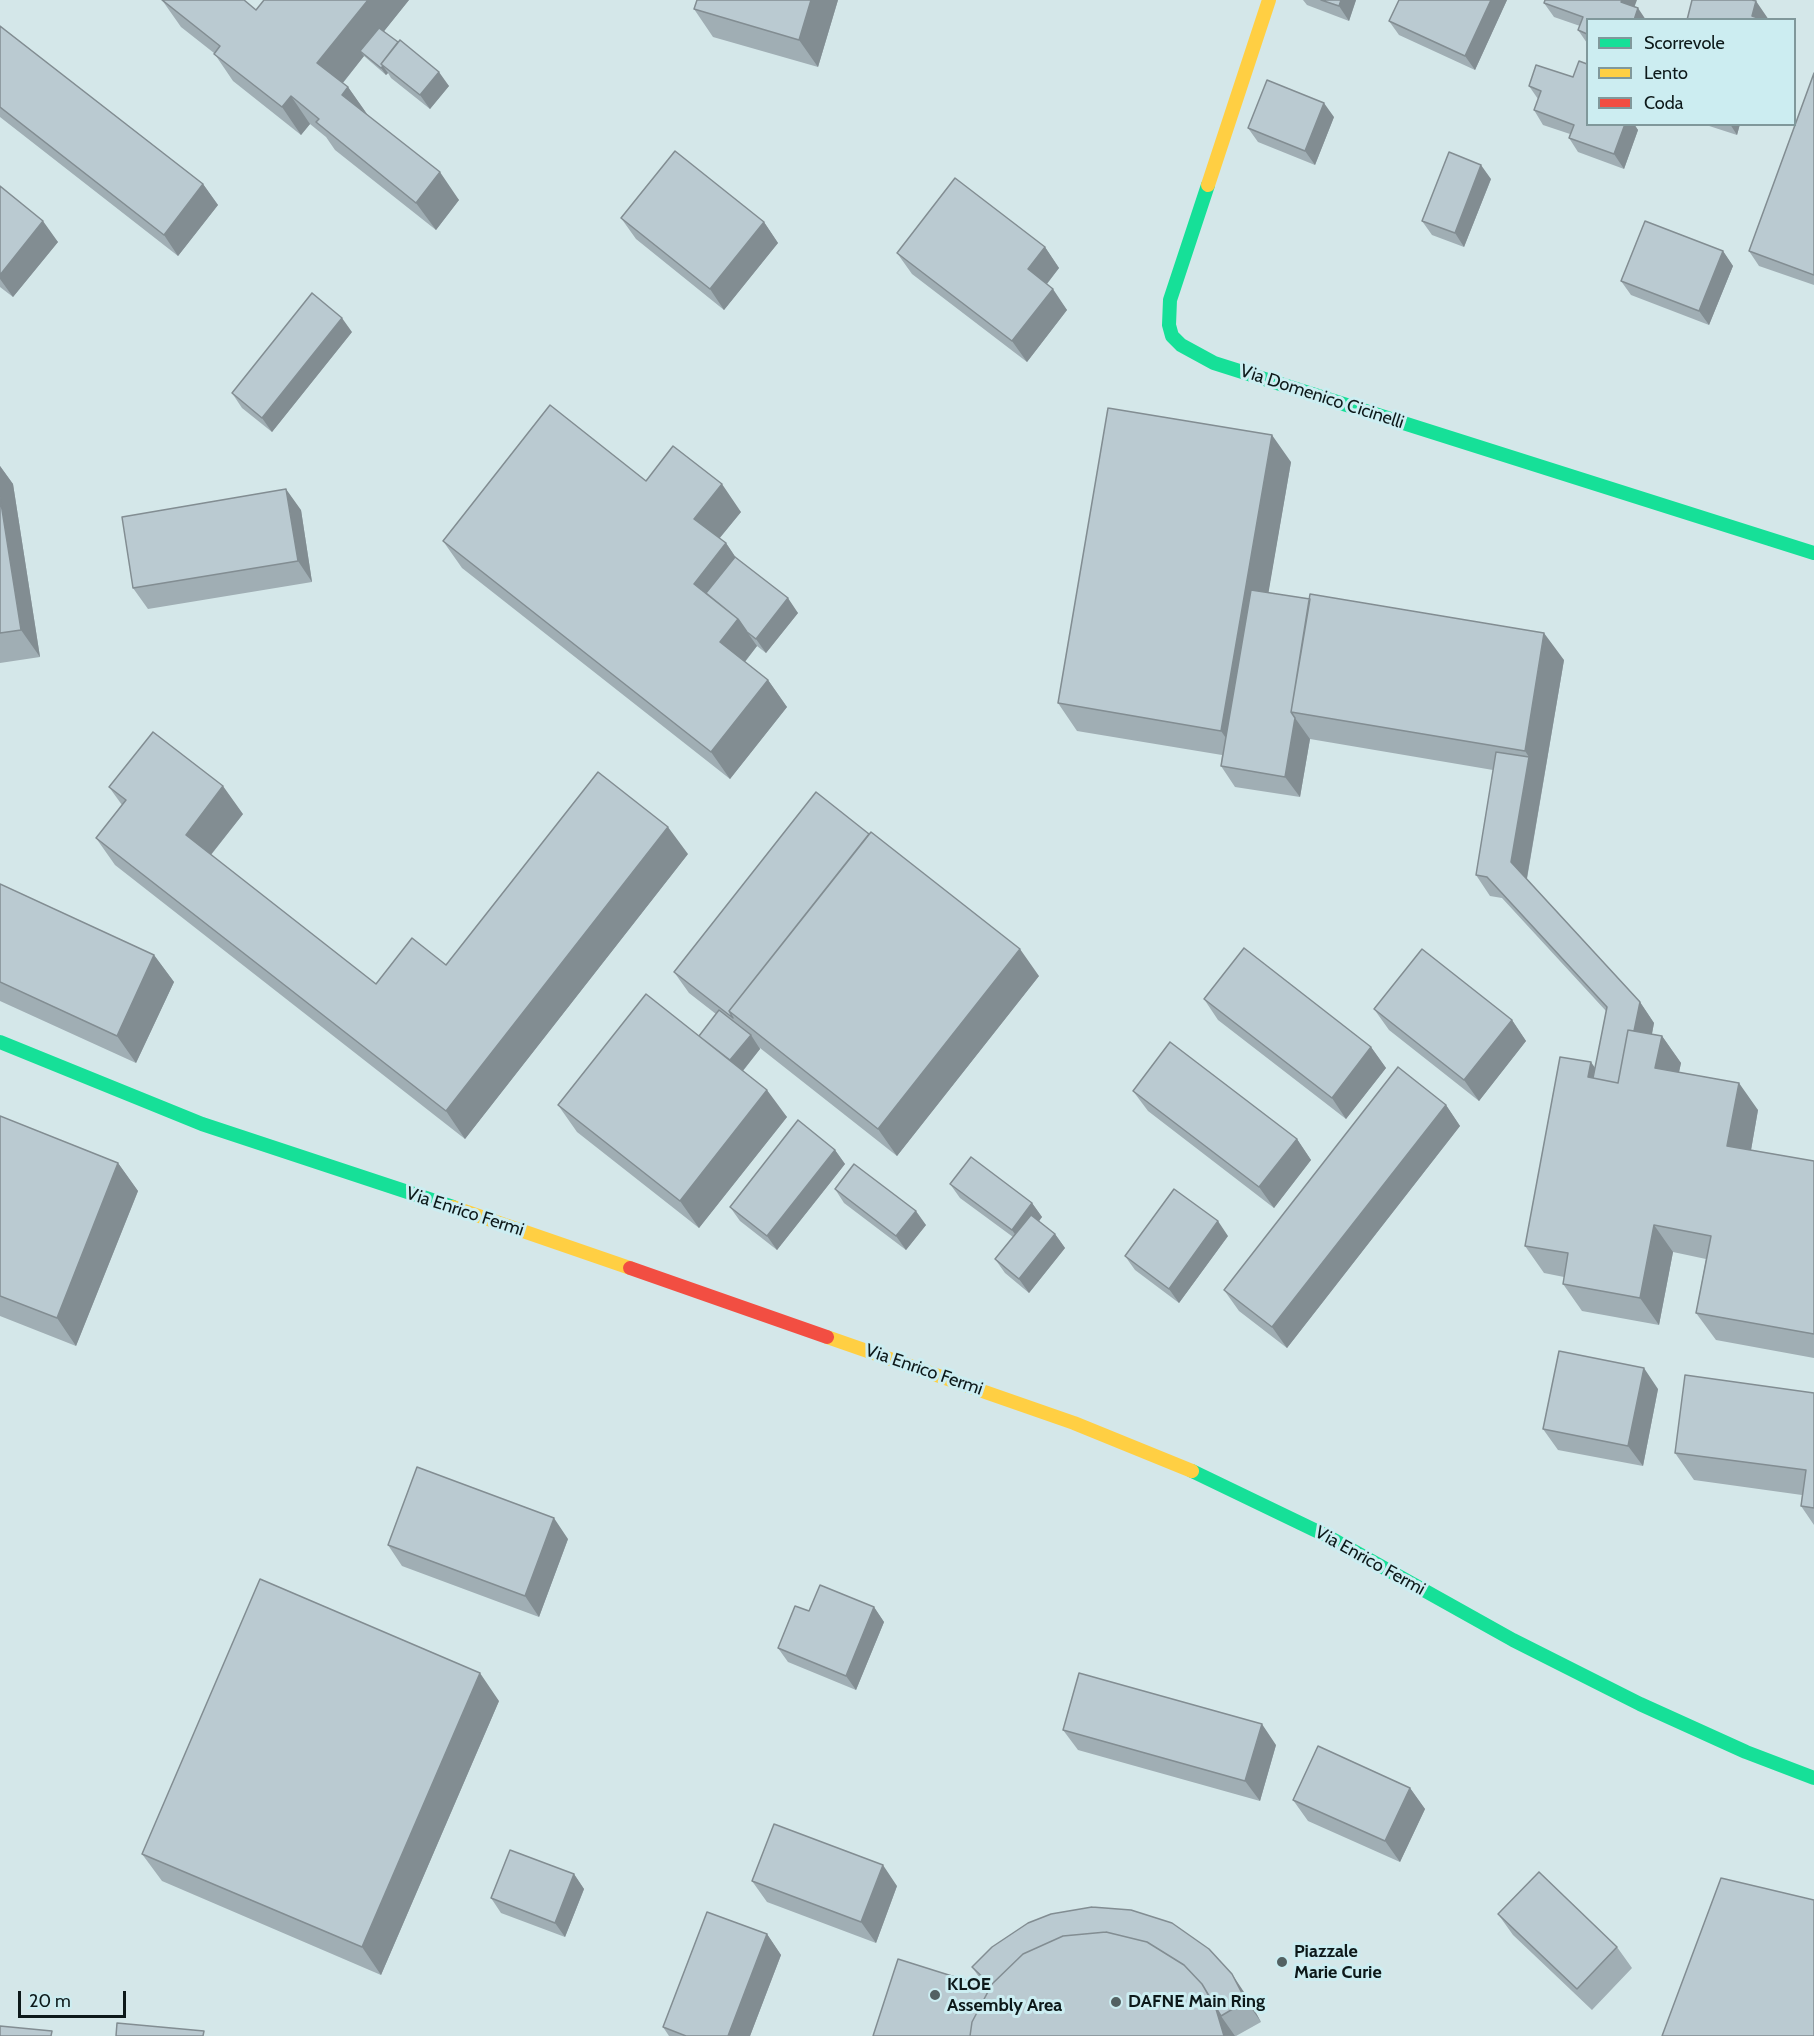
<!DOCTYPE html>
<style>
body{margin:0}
#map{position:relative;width:1814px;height:2036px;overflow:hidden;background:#d4e7e9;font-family:Cabin,sans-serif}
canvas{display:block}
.legend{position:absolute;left:1586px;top:18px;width:210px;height:108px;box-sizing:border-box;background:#ccedf1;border:2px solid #80989b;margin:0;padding:8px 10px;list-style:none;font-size:18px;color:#0d191a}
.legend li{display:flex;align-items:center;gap:12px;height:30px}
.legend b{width:30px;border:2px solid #80989b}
.scale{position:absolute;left:18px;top:1991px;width:108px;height:27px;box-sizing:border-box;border:3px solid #0d191a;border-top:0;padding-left:8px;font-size:18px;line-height:21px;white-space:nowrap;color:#0d191a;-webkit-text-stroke:4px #ccedf1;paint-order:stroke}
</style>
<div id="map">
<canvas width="1814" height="2036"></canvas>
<ul class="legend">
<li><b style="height:8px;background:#16e098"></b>Scorrevole</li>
<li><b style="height:8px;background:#ffcf43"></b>Lento</li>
<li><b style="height:8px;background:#f24e42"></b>Coda</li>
</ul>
<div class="scale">20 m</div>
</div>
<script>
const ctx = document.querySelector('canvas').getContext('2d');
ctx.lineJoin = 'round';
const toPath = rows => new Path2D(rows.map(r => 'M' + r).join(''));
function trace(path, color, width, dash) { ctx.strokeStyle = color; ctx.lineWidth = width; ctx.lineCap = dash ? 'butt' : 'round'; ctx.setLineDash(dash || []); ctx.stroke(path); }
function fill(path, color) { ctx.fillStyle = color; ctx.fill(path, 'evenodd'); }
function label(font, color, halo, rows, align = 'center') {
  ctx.font = font + ' Cabin,sans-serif'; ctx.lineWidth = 6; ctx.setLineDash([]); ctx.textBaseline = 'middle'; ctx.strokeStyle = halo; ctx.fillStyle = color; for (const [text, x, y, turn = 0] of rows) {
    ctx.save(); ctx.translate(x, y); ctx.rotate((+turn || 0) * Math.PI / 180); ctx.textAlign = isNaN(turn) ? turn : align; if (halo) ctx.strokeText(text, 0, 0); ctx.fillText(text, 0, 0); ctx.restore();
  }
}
trace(toPath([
 [1208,185,1170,300,1169,325,1172,336,1181,345,1214,363,1814,553],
 [0,1042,202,1124,453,1207],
 [1192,1471,1327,1536,1513,1640,1640,1704,1746,1752,1814,1778]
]), '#16e098', 14);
trace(toPath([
 [1208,185,1269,0],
 [453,1207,630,1268],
 [827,1337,1074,1423,1192,1471]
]), '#ffcf43', 14);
trace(toPath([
 [630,1268,827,1337]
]), '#f24e42', 14);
fill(toPath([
 [162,0,256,10,264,0,409,0,384,31,449,86,430,109,391,78,388,73,386,75,364,56,343,83,348,87,367,114,459,200,436,230,335,150,326,137,310,124,301,135,233,81,214,53,181,27],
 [838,0,818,67,713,37,694,9],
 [1303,0,1356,0,1349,21,1307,5],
 [1399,0,1507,0,1475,70,1399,35,1389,21],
 [1544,3,1634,7,1587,20,1587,43,1578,30,1580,26,1554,17],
 [0,26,203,184,218,205,178,256,0,117],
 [1536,65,1587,124,1634,124,1638,130,1624,169,1578,152,1569,138,1570,134,1543,125,1534,110,1538,99,1529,86],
 [1814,73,1814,285,1759,266,1749,251],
 [1334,117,1315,165,1258,142,1248,128],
 [1703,124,1740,124,1737,135],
 [1491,179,1464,247,1432,235,1422,221],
 [0,186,58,242,13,297,0,287],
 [621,218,764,222,778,243,724,310,636,239],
 [1045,247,1059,268,1047,284,1067,310,1027,362,912,274,897,253],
 [1723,251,1733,266,1709,325,1631,295,1621,281],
 [352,332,272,432,242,408,232,393],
 [1291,462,1268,593,1564,660,1527,879,1640,1002,1654,1023,1652,1034,1662,1036,1681,1063,1679,1072,1758,1110,1751,1150,1814,1161,1814,1358,1716,1340,1696,1313,1706,1259,1673,1252,1659,1325,1582,1311,1563,1284,1564,1277,1544,1273,1525,1246,1595,1068,1606,1011,1502,898,1490,896,1476,875,1493,770,1310,739,1300,797,1235,787,1221,766,1222,755,1077,731,1058,703],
 [0,466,13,484,40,657,0,663],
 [646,481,741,512,719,539,726,543,735,557,798,613,766,653,757,646,745,662,768,680,787,707,730,779,462,568,443,541],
 [301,510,312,582,148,609,133,588],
 [109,787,243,814,211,855,376,984,446,965,688,854,465,1139,115,865,96,838,122,805],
 [0,884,154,955,174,982,136,1063,0,1001],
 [674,972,1039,976,897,1156,760,1048,760,1049,743,1071,787,1117,699,1228,577,1132,558,1105,699,1036,716,1014,689,993],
 [1204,999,1371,1047,1386,1068,1346,1119,1218,1020],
 [1374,1009,1512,1020,1526,1041,1479,1101,1389,1030],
 [1133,1091,1297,1139,1311,1160,1274,1208,1148,1111],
 [1446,1105,1460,1126,1287,1348,1239,1311,1224,1290],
 [0,1116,118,1163,138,1191,76,1346,0,1316],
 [835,1150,845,1164,777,1250,740,1221,730,1207],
 [950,1184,1032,1203,1042,1217,1039,1221,1055,1234,1065,1248,1029,1293,1005,1273,995,1259,1013,1237,960,1198],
 [835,1189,926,1225,906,1250,844,1203],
 [1228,1236,1179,1303,1135,1270,1125,1256],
 [1658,1389,1643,1466,1558,1450,1543,1429],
 [1814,1393,1814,1525,1801,1506,1802,1495,1694,1480,1675,1453],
 [568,1539,539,1617,402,1566,388,1545],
 [874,1607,884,1622,856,1690,788,1662,778,1648,809,1611],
 [499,1701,381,1975,162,1881,142,1854],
 [1063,1730,1276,1745,1260,1801,1078,1750],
 [1410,1788,1425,1809,1400,1862,1308,1821,1293,1800],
 [574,1874,584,1889,565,1937,501,1913,491,1898],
 [752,1881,897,1886,876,1943,767,1902],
 [1498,1914,1617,1947,1632,1968,1592,2010,1513,1935],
 [767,1934,781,1955,750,2036,669,2036,663,2027],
 [972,1967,1246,1995,1261,2022,1236,2036,873,2036,986,1987]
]), '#a0aeb4');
fill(toPath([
 [368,0,409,0,365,55,360,51,364,56,337,90,317,63],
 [811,0,838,0,818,67,799,40],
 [1341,0,1356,0,1349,21,1339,6],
 [1491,0,1507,0,1475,70,1465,56],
 [1622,0,1637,0,1631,16,1621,2],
 [1756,1,1769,20,1754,20,1752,16],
 [1638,8,1646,20,1634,20],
 [383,66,388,73,386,75,381,68],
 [439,72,449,86,430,109,420,95],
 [348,87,367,114,342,95],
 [291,96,310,124,301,135,282,107],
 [1324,103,1334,117,1315,165,1305,151],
 [1625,124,1634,124,1638,130,1624,169,1614,154],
 [1730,124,1740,124,1737,135],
 [1481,165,1491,179,1464,247,1455,233],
 [440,172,459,200,436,230,416,203],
 [203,184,218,205,178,256,164,235],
 [43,221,58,242,13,297,0,279,0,275],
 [764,222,778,243,724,310,710,289],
 [1045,247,1059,268,1042,290,1028,269],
 [1723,251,1733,266,1709,325,1699,311],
 [1053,289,1067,310,1027,362,1012,341],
 [342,318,352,332,272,432,262,418],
 [1272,435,1291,462,1240,758,1221,731],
 [0,466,13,484,40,657,21,630,0,497],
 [722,484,741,512,713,546,694,519],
 [286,489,301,510,312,582,298,561],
 [726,543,745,571,716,607,694,584],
 [788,598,798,613,766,653,756,639],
 [738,619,757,646,739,669,720,642],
 [1544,633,1564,660,1526,883,1511,862,1529,757,1525,751],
 [768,680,787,707,730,779,711,752],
 [1295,718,1310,739,1300,797,1285,777],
 [223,786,243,814,205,862,186,835],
 [668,827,688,854,465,1139,446,1111],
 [1020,949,1039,976,897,1156,878,1129],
 [154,955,174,982,136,1063,117,1036],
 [1640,1002,1654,1023,1637,1111,1622,1090],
 [733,1018,748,1039,751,1035,760,1049,737,1078,727,1064,748,1039],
 [1512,1020,1526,1041,1479,1101,1464,1080],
 [1662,1036,1681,1063,1674,1095,1655,1068],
 [1371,1047,1386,1068,1346,1119,1332,1098],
 [1591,1062,1608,1087,1588,1077],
 [1739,1083,1758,1110,1747,1173,1727,1146],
 [767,1090,787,1117,699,1228,680,1201],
 [1446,1105,1460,1126,1287,1348,1272,1327],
 [1297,1139,1311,1160,1274,1208,1259,1187],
 [835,1150,845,1164,777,1250,767,1236],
 [118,1163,138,1191,76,1346,57,1318],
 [1032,1203,1042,1217,1022,1244,1012,1230],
 [916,1211,926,1225,906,1250,896,1236],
 [1218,1221,1228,1236,1179,1303,1169,1289],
 [1654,1225,1673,1252,1659,1325,1640,1298],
 [1055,1234,1065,1248,1029,1293,1019,1279],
 [1644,1368,1658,1389,1643,1466,1628,1446],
 [554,1518,568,1539,539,1617,525,1596],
 [874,1607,884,1622,856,1690,846,1676],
 [480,1673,499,1701,381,1975,362,1947],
 [1262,1724,1276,1745,1260,1801,1245,1781],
 [1410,1788,1425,1809,1400,1862,1385,1841],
 [883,1865,897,1886,876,1943,861,1922],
 [574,1874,584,1889,565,1937,555,1923],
 [767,1934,781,1955,750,2036,728,2036],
 [1232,1974,1246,1995,1261,2022,1246,2001],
 [1202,1984,1221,2016,1235,2036,1224,2036]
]), '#828d92');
const building = toPath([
 [162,0,244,0,256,10,264,0,368,0,317,63,348,87,342,95,440,172,416,203,316,122,319,119,291,96,282,107,214,54,220,46,162,0],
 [697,0,811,0,799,40,694,9,697,0],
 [1321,0,1341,0,1339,6,1321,0],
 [1399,0,1491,0,1465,56,1389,21,1399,0],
 [1545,0,1622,0,1621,2,1638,8,1634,20,1587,20,1587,34,1578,30,1583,17,1544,3,1545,0],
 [1692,0,1752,0,1756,1,1752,16,1764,20,1687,20,1692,0],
 [0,26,203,184,164,235,0,107,0,26],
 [379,28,398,42,381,64,383,66,381,68,360,51,379,28],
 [400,40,439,72,420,95,381,64,400,40],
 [1579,61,1587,64,1587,124,1625,124,1614,154,1569,138,1574,125,1534,110,1541,91,1529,86,1536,65,1573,77,1579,61],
 [1814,73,1814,275,1749,251,1814,73],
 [1267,80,1324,103,1305,151,1248,128,1267,80],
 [675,151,764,222,710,289,621,218,675,151],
 [1449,152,1481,165,1455,233,1422,221,1449,152],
 [955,178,1045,247,1028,269,1053,289,1012,341,897,253,955,178],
 [0,186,43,221,0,275,0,186],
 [1645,221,1723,251,1699,311,1621,281,1645,221],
 [312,293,342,318,262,418,232,393,312,293],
 [550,405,646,481,673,446,722,484,694,519,726,543,694,584,738,619,720,642,768,680,711,752,443,541,550,405],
 [1108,408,1272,435,1221,731,1058,703,1108,408],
 [286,489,298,561,133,588,122,517,286,489],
 [0,497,21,630,0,633,0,497],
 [735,557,788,598,756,639,747,632,738,619,706,593,735,557],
 [1251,590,1310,599,1291,712,1295,718,1285,777,1221,766,1251,590],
 [1310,594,1544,633,1525,751,1291,712,1310,594],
 [153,732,223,786,186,835,376,984,412,938,446,965,598,772,668,827,446,1111,96,838,126,800,109,787,153,732],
 [1496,752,1529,757,1511,862,1640,1002,1634,1031,1628,1030,1618,1083,1593,1078,1607,1007,1487,877,1476,875,1496,752],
 [816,792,869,834,729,1011,733,1018,674,972,816,792],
 [871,832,1020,949,878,1129,729,1011,871,832],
 [0,884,154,955,117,1036,0,982,0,884],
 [1244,948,1371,1047,1332,1098,1204,999,1244,948],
 [1422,949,1512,1020,1464,1080,1374,1009,1422,949],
 [646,994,767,1090,680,1201,558,1105,646,994],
 [719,1010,751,1035,730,1060,699,1036,719,1010],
 [1628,1030,1662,1036,1655,1068,1739,1083,1727,1146,1814,1161,1814,1334,1696,1313,1711,1236,1654,1225,1640,1298,1563,1284,1568,1253,1525,1246,1560,1057,1591,1062,1588,1077,1618,1083,1628,1030],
 [1170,1042,1297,1139,1259,1187,1133,1091,1170,1042],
 [1398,1067,1446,1105,1272,1327,1224,1290,1398,1067],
 [0,1116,118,1163,57,1318,0,1296,0,1116],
 [798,1120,835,1150,767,1236,730,1207,798,1120],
 [971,1157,1032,1203,1012,1230,950,1184,971,1157],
 [854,1164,916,1211,896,1236,835,1189,854,1164],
 [1174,1189,1218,1221,1169,1289,1125,1256,1174,1189],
 [1031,1215,1055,1234,1019,1279,995,1259,1031,1215],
 [1559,1351,1644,1368,1628,1446,1543,1429,1559,1351],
 [1685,1375,1814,1393,1814,1508,1801,1506,1806,1470,1675,1453,1685,1375],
 [417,1467,554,1518,525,1596,388,1545,417,1467],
 [260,1579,480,1673,362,1947,142,1854,260,1579],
 [820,1585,874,1607,846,1676,778,1648,795,1606,809,1611,820,1585],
 [1079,1673,1262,1724,1245,1781,1063,1730,1079,1673],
 [1318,1746,1410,1788,1385,1841,1293,1800,1318,1746],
 [774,1824,883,1865,861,1922,752,1881,774,1824],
 [510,1850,574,1874,555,1923,491,1898,510,1850],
 [1539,1872,1617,1947,1577,1989,1498,1914,1539,1872],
 [1721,1878,1814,1900,1814,2036,1662,2036,1721,1878],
 [1092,1907,1131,1910,1172,1923,1209,1949,1232,1974,1246,2001,1221,2016,1202,1984,1184,1965,1147,1942,1106,1932,1063,1936,1023,1954,991,1985,972,1967,992,1947,1028,1923,1051,1914,1092,1907],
 [707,1912,767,1934,728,2036,686,2036,663,2027,707,1912],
 [1106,1932,1147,1942,1184,1965,1202,1984,1216,2009,1224,2036,970,2036,972,2022,992,1984,1023,1954,1063,1936,1106,1932],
 [898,1959,990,1988,972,2022,970,2036,873,2036,898,1959],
 [117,2023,204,2031,203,2036,116,2036,117,2023],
 [0,2026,52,2031,51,2036,0,2036,0,2026]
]);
fill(building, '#bacad1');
trace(building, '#828d92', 1.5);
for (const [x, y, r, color] of [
 [1282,1962,6,"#536162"],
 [935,1995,6,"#536162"],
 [1116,2002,6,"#536162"]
]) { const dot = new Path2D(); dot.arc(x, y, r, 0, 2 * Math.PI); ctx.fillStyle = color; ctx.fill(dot); trace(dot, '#ccedf1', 2); }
label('18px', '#0d191a', '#ccedf1', [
 ["Via Domenico Cicinelli",1322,397,18],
 ["Via Enrico Fermi",465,1212,18],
 ["Via Enrico Fermi",924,1370,19],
 ["Via Enrico Fermi",1370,1561,29]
]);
label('bold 18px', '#0d191a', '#ccedf1', [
 ["Piazzale",1294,1952],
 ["Marie Curie",1294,1973],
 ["KLOE",947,1985],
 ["Assembly Area",947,2006],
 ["DAFNE Main Ring",1128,2002]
], 'left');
</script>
